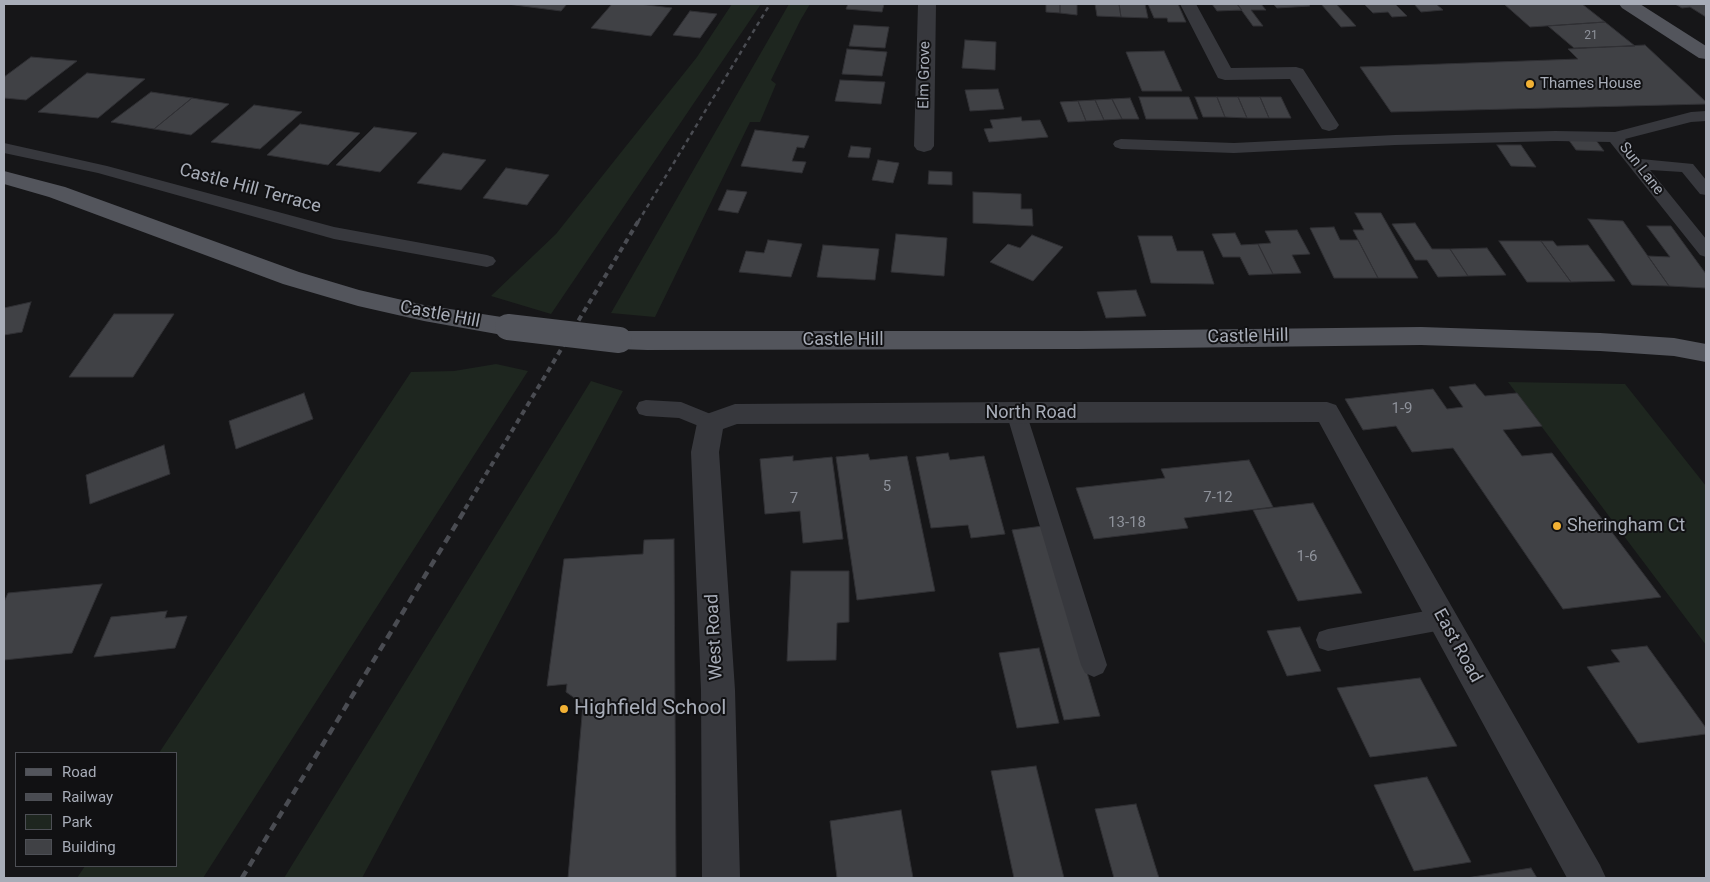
<!DOCTYPE html>
<style>
body{margin:0}
#map{position:relative;width:1710px;height:882px;overflow:hidden;background:#161618;font-family:Roboto,sans-serif}
canvas{display:block}
.frame{position:absolute;inset:0;border:5px solid #a8adb8;pointer-events:none}
.legend{position:absolute;left:15px;top:752px;width:162px;height:115px;box-sizing:border-box;background:#111113;border:1px solid #4d4f55;margin:0;padding:6px 9px;list-style:none;font-size:15px;color:#a8adb8}
.legend li{display:flex;align-items:center;gap:10px;height:25px}
.legend b{width:25px;border:1px solid #4d4f55}
</style>
<div id="map">
<canvas width="1710" height="882"></canvas>
<div class="frame"></div>
<ul class="legend">
<li><b style="height:6px;background:#53555c"></b>Road</li>
<li><b style="height:6px;background:#4a4c52"></b>Railway</li>
<li><b style="height:14px;background:#1e261f"></b>Park</li>
<li><b style="height:14px;background:#404145"></b>Building</li>
</ul>
</div>
<script>
const ctx = document.querySelector('canvas').getContext('2d');
ctx.lineJoin = 'round';
function fill(path, color) { ctx.fillStyle = color; ctx.fill(path, 'evenodd'); }
const toPath = rows => new Path2D(rows.map(r => 'M' + r).join(''));
function trace(path, color, width, dash) { ctx.strokeStyle = color; ctx.lineWidth = width; ctx.lineCap = dash ? 'butt' : 'round'; ctx.setLineDash(dash || []); ctx.stroke(path); }
function label(font, color, halo, rows, align = 'center') {
  ctx.font = font + ' Roboto,sans-serif'; ctx.lineWidth = 4; ctx.setLineDash([]); ctx.textBaseline = 'middle'; ctx.strokeStyle = halo; ctx.fillStyle = color; for (const [text, x, y, turn = 0] of rows) {
    ctx.save(); ctx.translate(x, y); ctx.rotate((+turn || 0) * Math.PI / 180); ctx.textAlign = isNaN(turn) ? turn : align; if (halo) ctx.strokeText(text, 0, 0); ctx.fillText(text, 0, 0); ctx.restore();
  }
}
fill(toPath([
 [732,4,761,4,551,314,491,296,556,234,697,57],
 [789,4,810,4,800,21,771,80,776,84,760,122,750,122,655,317,611,313],
 [496,364,528,371,203,878,77,878,85,866,176,866,176,753,159,753,411,372,454,371],
 [591,381,623,391,362,878,284,878],
 [1508,382,1625,384,1706,486,1706,645]
]), '#1e261f');
const building = toPath([
 [507,4,567,4,561,11,507,4],
 [612,4,639,4,672,8,651,36,591,28,612,4],
 [848,4,884,4,882,12,846,9,848,4],
 [1046,4,1060,4,1060,13,1046,12,1046,4],
 [1060,4,1077,4,1077,15,1060,13,1060,4],
 [1095,4,1119,4,1121,17,1097,16,1095,4],
 [1119,4,1145,4,1148,18,1121,17,1119,4],
 [1148,4,1178,4,1186,22,1168,22,1167,18,1154,18,1148,4],
 [1212,4,1237,4,1242,10,1217,11,1212,4],
 [1237,4,1261,4,1266,10,1251,10,1263,26,1253,26,1237,4],
 [1273,4,1308,4,1310,6,1277,8,1273,4],
 [1321,4,1355,4,1337,5,1356,26,1341,27,1321,4],
 [1364,4,1395,4,1407,16,1392,17,1388,12,1373,13,1364,4],
 [1407,4,1436,4,1443,10,1421,12,1414,4,1407,4],
 [1504,4,1582,4,1605,22,1530,27,1504,4],
 [1675,4,1706,4,1706,17,1690,7,1682,8,1675,4],
 [690,11,717,14,700,38,673,35,690,11],
 [1605,22,1635,46,1574,48,1548,26,1605,22],
 [854,25,889,27,885,48,849,46,854,25],
 [965,40,996,42,995,70,962,68,965,40],
 [1645,45,1706,102,1706,104,1391,112,1360,67,1578,59,1568,49,1645,45],
 [847,49,887,52,882,76,842,74,847,49],
 [1164,51,1182,91,1142,91,1126,52,1164,51],
 [31,57,77,61,26,100,4,98,4,77,31,57],
 [87,73,145,79,98,118,38,112,87,73],
 [840,80,885,82,881,104,835,101,840,80],
 [998,89,1004,109,970,111,965,90,998,89],
 [151,92,192,98,154,129,111,122,151,92],
 [1139,97,1189,97,1198,119,1146,119,1139,97],
 [1195,97,1217,97,1225,117,1203,117,1195,97],
 [1217,97,1238,97,1247,118,1225,117,1217,97],
 [1238,97,1260,97,1269,118,1247,118,1238,97],
 [1260,97,1281,97,1291,118,1269,118,1260,97],
 [192,98,229,104,191,135,154,129,192,98],
 [1130,98,1139,119,1122,119,1112,99,1130,98],
 [1112,99,1122,119,1104,120,1095,100,1112,99],
 [1095,100,1104,120,1086,121,1078,101,1095,100],
 [1078,101,1086,121,1068,122,1060,102,1078,101],
 [254,105,302,112,260,149,211,142,254,105],
 [1021,117,1022,121,1040,120,1048,137,989,142,984,129,993,128,990,120,1021,117],
 [300,124,360,133,328,165,267,155,300,124],
 [374,127,417,133,380,172,336,165,374,127],
 [755,130,809,136,804,148,797,147,792,161,806,162,802,173,741,166,755,130],
 [1568,139,1595,139,1604,151,1576,150,1568,139],
 [1497,145,1521,145,1536,167,1511,166,1497,145],
 [851,146,871,148,869,158,848,157,851,146],
 [443,153,486,160,461,190,417,183,443,153],
 [878,160,899,163,893,183,872,180,878,160],
 [506,168,549,175,527,205,483,198,506,168],
 [929,171,952,172,952,185,928,184,929,171],
 [727,190,747,192,738,213,718,210,727,190],
 [973,192,1021,194,1021,209,1032,209,1033,226,973,223,973,192],
 [1355,213,1381,213,1418,278,1378,278,1353,230,1364,230,1355,213],
 [1588,219,1623,221,1669,286,1632,285,1588,219],
 [1415,223,1432,249,1450,249,1468,276,1438,277,1427,260,1415,260,1392,224,1415,223],
 [1647,226,1671,226,1706,274,1706,288,1669,286,1648,256,1670,257,1647,226],
 [1334,227,1340,240,1358,240,1378,278,1334,278,1310,228,1334,227],
 [1297,230,1310,254,1292,255,1301,273,1273,274,1258,244,1271,243,1265,231,1297,230],
 [1235,233,1241,245,1258,244,1273,274,1249,275,1240,257,1223,257,1212,234,1235,233],
 [896,234,947,238,944,276,891,272,896,234],
 [1032,235,1063,247,1033,281,990,262,1008,244,1020,248,1032,235],
 [1138,236,1172,236,1177,251,1203,251,1214,284,1151,283,1138,236],
 [768,240,802,244,791,277,739,272,746,251,764,253,768,240],
 [1499,241,1541,241,1571,282,1527,282,1499,241],
 [1541,241,1553,241,1557,246,1588,245,1615,281,1571,282,1541,241],
 [823,245,879,249,875,280,817,277,823,245],
 [1487,248,1506,275,1468,276,1450,249,1487,248],
 [1136,290,1146,316,1106,318,1097,292,1136,290],
 [31,302,22,332,4,335,4,308,31,302],
 [114,314,174,314,133,377,69,377,114,314],
 [1475,384,1485,396,1517,393,1542,426,1503,430,1522,456,1552,453,1661,597,1563,609,1453,448,1412,452,1396,426,1363,430,1345,399,1433,389,1447,409,1463,407,1449,387,1475,384],
 [304,393,313,419,236,449,229,421,304,393],
 [164,445,170,474,90,504,86,475,164,445],
 [948,453,950,460,984,456,1005,534,971,538,968,525,931,528,916,457,948,453],
 [868,454,870,460,907,456,935,591,857,600,836,457,868,454],
 [793,456,793,461,832,457,843,539,803,543,800,511,765,514,760,459,793,456],
 [1249,460,1273,507,1184,518,1188,528,1094,539,1076,488,1165,478,1161,469,1249,460],
 [1313,503,1362,593,1298,601,1253,510,1313,503],
 [1043,526,1100,716,1064,720,1012,530,1043,526],
 [674,539,676,878,568,878,583,704,566,692,567,684,547,686,564,559,643,554,644,540,674,539],
 [791,571,849,571,849,622,837,623,836,660,787,661,791,571],
 [102,584,72,653,4,660,4,602,8,593,102,584],
 [167,611,165,618,187,616,175,648,94,657,111,617,167,611],
 [1300,627,1321,671,1287,676,1267,631,1300,627],
 [1647,646,1706,728,1706,734,1638,743,1587,667,1620,662,1611,650,1647,646],
 [1039,648,1059,723,1017,728,999,653,1039,648],
 [1420,678,1457,746,1370,757,1337,688,1420,678],
 [1036,766,1064,878,1014,878,991,771,1036,766],
 [1427,777,1471,862,1414,871,1374,785,1427,777],
 [1136,804,1159,878,1114,878,1095,809,1136,804],
 [901,810,913,878,837,878,830,821,901,810],
 [1531,868,1537,878,1466,878,1531,868]
]);
fill(building, '#404145');
trace(building, '#303034', 1);
fill(toPath([
 [1706,111,1706,121,1691,122,1625,139,1641,159,1693,164,1706,180,1706,195,1700,194,1682,172,1650,170,1706,239,1706,257,1700,255,1610,142,1555,141,1395,145,1234,153,1121,149,1115,147,1113,144,1115,141,1121,139,1234,143,1395,135,1555,131,1615,132,1691,112,1706,111],
 [4,143,107,166,334,227,487,255,493,257,496,261,493,265,487,267,334,239,98,173,4,153,4,143],
 [646,400,681,402,718,417,721,423,718,429,711,431,679,418,646,416,639,414,636,408,639,402,646,400],
 [1016,404,1023,406,1026,412,1107,665,1103,673,1094,677,1085,673,1081,665,1006,412,1009,406,1016,404],
 [1442,608,1451,611,1454,619,1451,627,1442,630,1328,651,1319,648,1316,640,1319,632,1328,629,1442,608]
]), '#37383d');
fill(toPath([
 [918,4,936,4,934,146,931,150,924,152,917,150,914,146,918,4],
 [1180,4,1196,4,1231,68,1296,67,1303,69,1339,125,1336,129,1329,131,1322,129,1290,79,1225,80,1218,78,1180,4],
 [1016,402,1327,402,1336,405,1600,865,1606,878,1567,878,1319,422,737,424,723,429,719,452,735,690,740,878,702,878,701,690,691,452,697,423,701,416,735,404,1016,402]
]), '#37383d');
fill(toPath([
 [1619,4,1640,4,1706,46,1706,59,1699,58,1622,8,1619,4],
 [4,171,65,187,299,272,359,290,424,305,508,318,517,321,520,327,517,333,508,336,424,321,358,306,283,284,49,197,4,184,4,171],
 [1421,327,1600,333,1674,338,1706,344,1706,362,1674,356,1600,351,1421,345,1078,349,647,350,619,349,610,346,606,340,610,334,619,331,1078,331,1421,327]
]), '#53555c');
trace(toPath([
 [638,222,770,4]
]), '#4a4c52', 2.5, [4.5, 4]);
trace(toPath([
 [465,509,639,220]
]), '#4a4c52', 4, [5.5, 4.5]);
trace(toPath([
 [242,878,466,508]
]), '#4a4c52', 4.5, [8, 6]);
trace(toPath([
 [508,327,619,340]
]), '#53555c', 26);
for (const [x, y, r, color] of [
 [1530,84,5,"#f2b134"],
 [1557,526,5,"#f2b134"],
 [564,709,5,"#f2b134"]
]) { const dot = new Path2D(); dot.arc(x, y, r, 0, 2 * Math.PI); ctx.fillStyle = color; ctx.fill(dot); trace(dot, '#111113', 2); }
label('12px', '#8e929b', null, [
 ["21",1591,36]
]);
label('15px', '#a8adb8', '#111113', [
 ["Elm Grove",925,75,-89],
 ["Sun Lane",1641,169,52]
]);
label('15px', '#a8adb8', '#111113', [
 ["Thames House",1540,84]
], 'left');
label('15px', '#8e929b', null, [
 ["1-9",1402,409],
 ["5",887,487],
 ["7-12",1218,498],
 ["7",794,499],
 ["13-18",1127,523],
 ["1-6",1307,557]
]);
label('18px', '#a8adb8', '#111113', [
 ["Castle Hill Terrace",250,189,15],
 ["Castle Hill",440,315,11],
 ["Castle Hill",1248,337,-1],
 ["Castle Hill",843,340],
 ["North Road",1031,413],
 ["West Road",715,637,-93],
 ["East Road",1457,646,61]
]);
label('18px', '#a8adb8', '#111113', [
 ["Sheringham Ct",1567,526]
], 'left');
label('21px', '#a8adb8', '#111113', [
 ["Highfield School",574,709]
], 'left');
</script>
